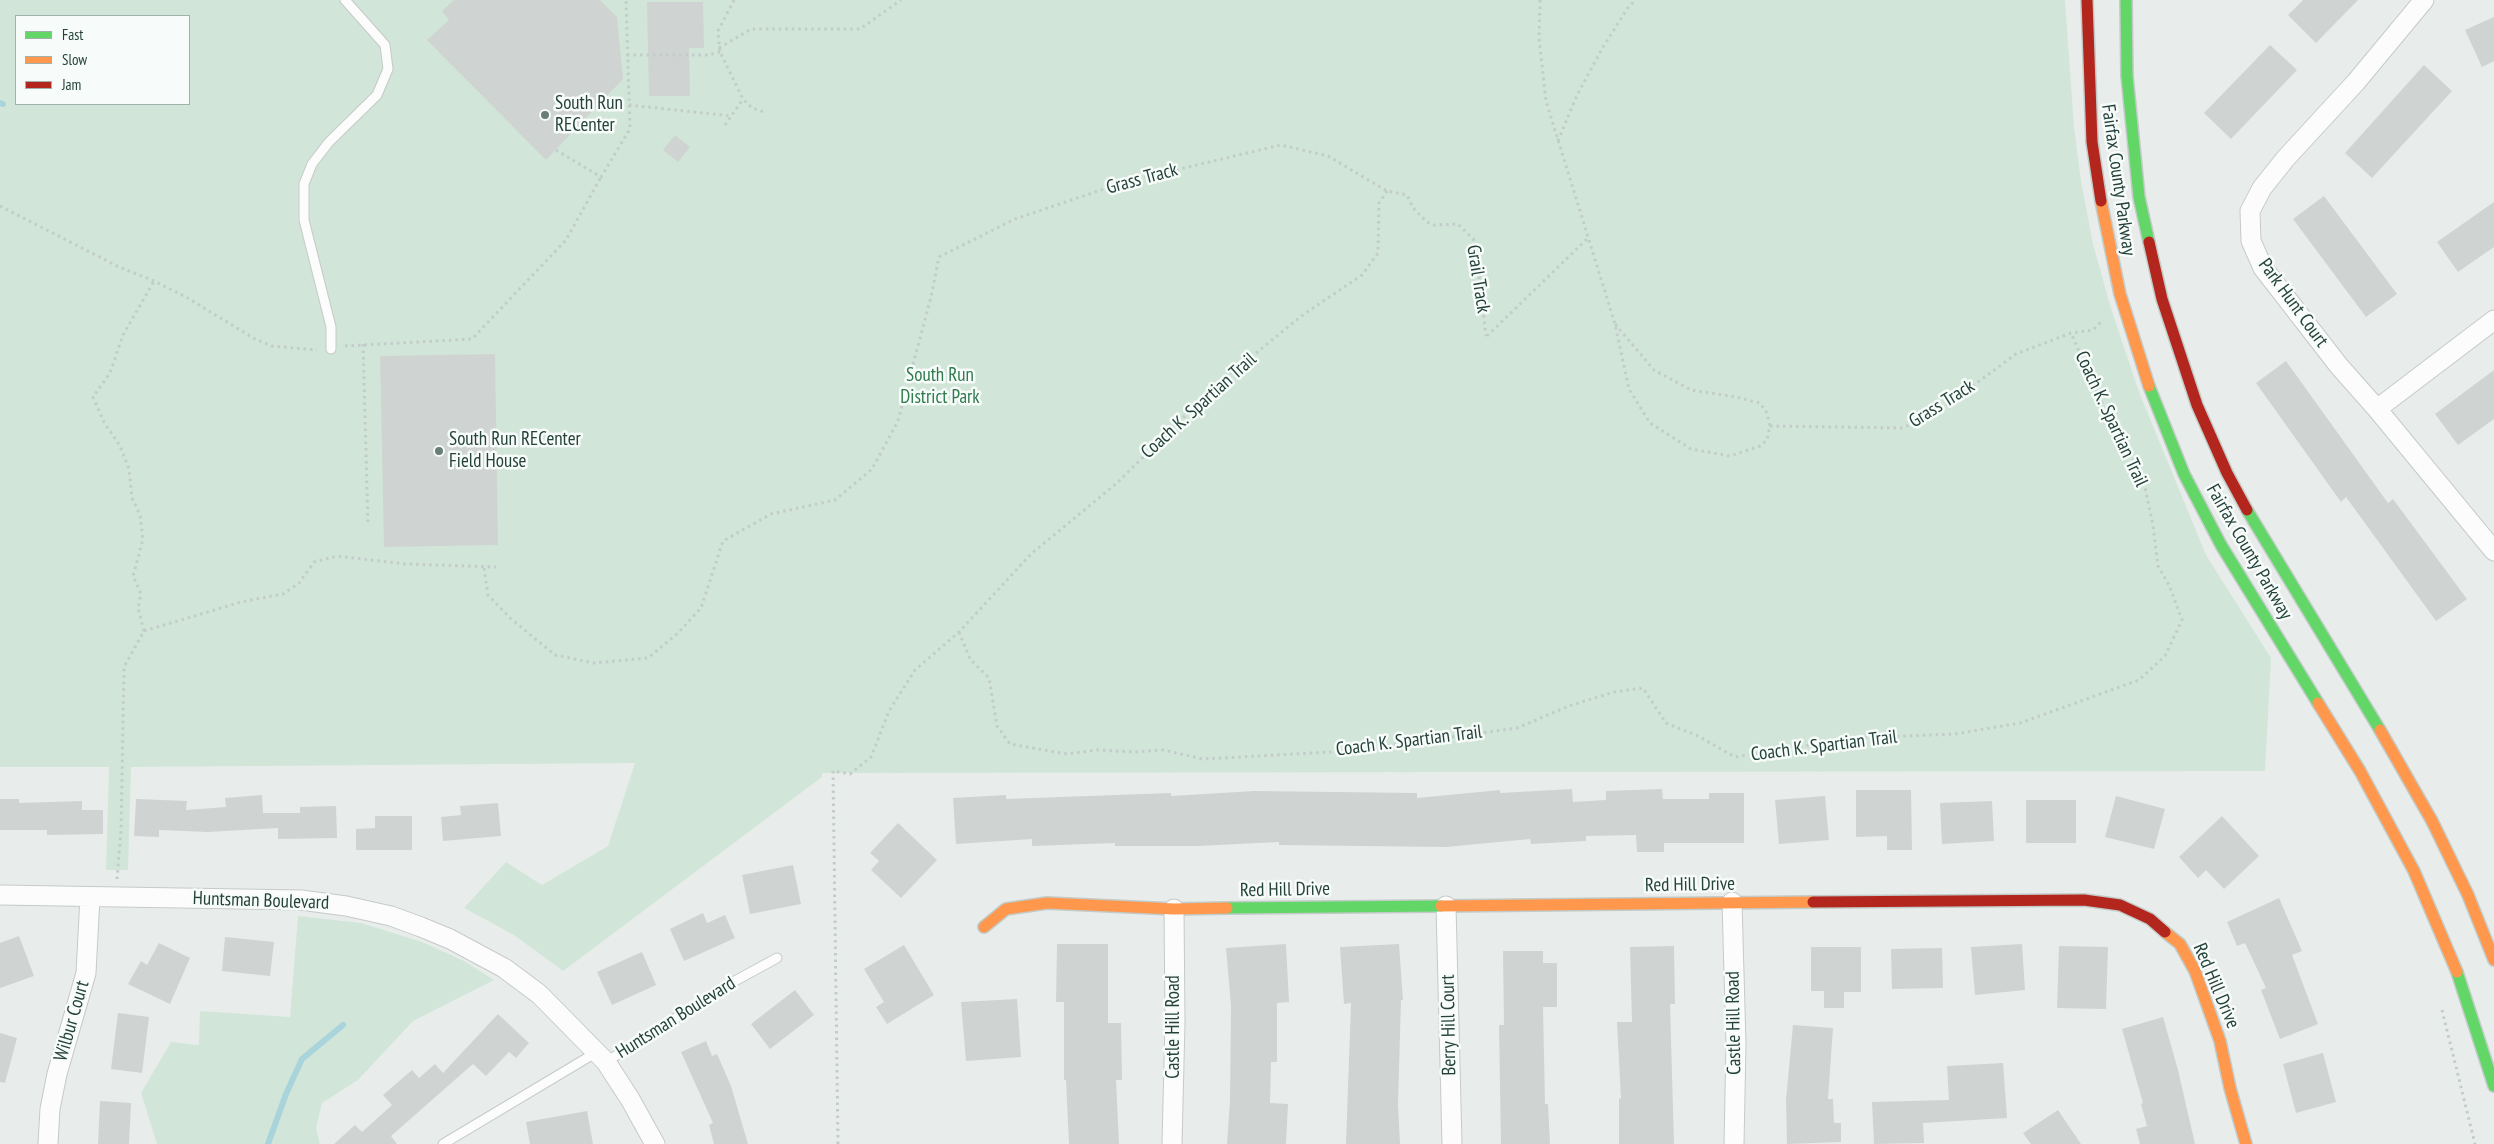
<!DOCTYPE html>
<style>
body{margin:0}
#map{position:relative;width:2494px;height:1144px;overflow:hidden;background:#e8edeb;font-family:"PT Sans Narrow",sans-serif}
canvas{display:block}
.legend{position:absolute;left:15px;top:15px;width:175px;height:90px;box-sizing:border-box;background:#f7fbf9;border:1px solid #a3b1ad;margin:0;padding:6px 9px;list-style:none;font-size:15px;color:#24423a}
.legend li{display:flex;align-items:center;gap:10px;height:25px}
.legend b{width:25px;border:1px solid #a3b1ad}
</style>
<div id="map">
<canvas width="2494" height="1144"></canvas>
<ul class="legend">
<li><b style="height:6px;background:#63d668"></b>Fast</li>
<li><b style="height:6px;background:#ff974d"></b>Slow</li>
<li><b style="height:6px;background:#b3261e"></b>Jam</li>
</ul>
</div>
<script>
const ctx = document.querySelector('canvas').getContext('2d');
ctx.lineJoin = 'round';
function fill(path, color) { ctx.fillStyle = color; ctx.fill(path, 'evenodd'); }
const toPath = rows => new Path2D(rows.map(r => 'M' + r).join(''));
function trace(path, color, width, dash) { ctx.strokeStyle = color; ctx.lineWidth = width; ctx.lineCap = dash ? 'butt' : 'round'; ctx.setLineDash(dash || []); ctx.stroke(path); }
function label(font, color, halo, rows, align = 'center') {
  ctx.font = font + ' "PT Sans Narrow",sans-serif'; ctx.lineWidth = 5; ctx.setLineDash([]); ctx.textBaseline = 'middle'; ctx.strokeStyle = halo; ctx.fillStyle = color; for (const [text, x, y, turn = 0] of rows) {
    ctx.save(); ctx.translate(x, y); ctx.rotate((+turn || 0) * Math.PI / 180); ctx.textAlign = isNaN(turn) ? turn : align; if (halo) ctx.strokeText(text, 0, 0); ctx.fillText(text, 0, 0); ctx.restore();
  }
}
fill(toPath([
 [0,0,2065,0,2074,127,2081,181,2093,244,2110,305,2139,392,2206,555,2271,658,2265,771,822,773,822,777,563,971,514,935,464,908,506,862,542,885,608,846,635,763,131,767,128,870,106,870,109,767,0,767],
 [16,16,189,16,189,104,16,104],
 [298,916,361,923,422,942,464,961,494,980,413,1021,358,1080,322,1103,316,1128,320,1144,157,1144,141,1093,171,1042,199,1045,200,1011,290,1017]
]), '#d1e6d8');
trace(toPath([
 [0,103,3,104],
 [268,1144,286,1094,302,1059,343,1025]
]), '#a9d4db', 6);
fill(toPath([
 [454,0,600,0,617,17,623,79,546,160,427,40,449,20,442,11],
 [2303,0,2358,0,2316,43,2288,15],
 [647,2,703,2,704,48,689,48,690,96,649,96],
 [2494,17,2494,61,2482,67,2465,30],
 [2270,45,2297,70,2231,139,2204,113],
 [2424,65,2452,91,2372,178,2345,153],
 [675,135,690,147,678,162,663,150],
 [2324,196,2397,294,2366,317,2293,219],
 [2494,202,2494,247,2458,272,2437,242],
 [495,354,498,545,384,547,380,356],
 [2286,361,2388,503,2393,499,2467,599,2436,621,2346,497,2341,502,2256,383],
 [2494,370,2494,419,2458,445,2435,414],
 [1572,789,1573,802,1606,800,1606,791,1662,789,1663,799,1709,799,1709,793,1744,793,1744,843,1664,843,1664,852,1637,852,1636,835,1586,836,1586,841,1531,844,1530,839,1446,847,1279,845,1279,842,1198,846,1115,846,1115,843,1032,846,1032,839,956,844,953,798,1006,795,1006,799,1171,793,1171,796,1254,791,1417,793,1417,798,1500,790,1500,793],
 [1856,790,1911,790,1912,850,1887,850,1887,836,1856,837],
 [262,795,263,813,300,813,300,807,336,806,337,838,278,839,278,828,208,832,159,830,159,837,134,836,136,799,187,801,186,810,226,807,225,798],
 [1825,796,1829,840,1779,844,1775,800],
 [2116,796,2165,809,2154,849,2105,837],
 [0,799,19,799,19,803,82,801,82,810,103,810,103,834,47,835,47,830,0,830],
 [2026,800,2076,800,2076,843,2026,843],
 [1992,801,1994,841,1942,844,1940,803],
 [498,803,501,836,443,841,441,817,461,815,460,806],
 [375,816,412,816,412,850,356,850,356,829,375,828],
 [2222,816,2259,856,2224,889,2206,870,2198,878,2179,857],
 [898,823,937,860,901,898,871,870,879,861,870,853],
 [793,865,801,904,750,914,742,875],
 [2279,898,2302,951,2292,955,2318,1024,2280,1039,2261,990,2266,988,2245,943,2237,946,2227,922],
 [703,913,707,923,725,915,735,938,684,961,670,929],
 [19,936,34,976,0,988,0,943],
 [225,937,274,942,270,976,222,971],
 [159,943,190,958,170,1004,128,984,141,961,147,965],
 [1057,944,1108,944,1108,1023,1121,1023,1122,1080,1116,1080,1119,1144,1069,1144,1066,1080,1064,1080,1064,1002,1056,1002],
 [1286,944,1289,1002,1277,1003,1277,1062,1271,1062,1270,1103,1288,1104,1286,1144,1227,1144,1230,1101,1231,1006,1226,948],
 [1399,944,1403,1000,1401,1000,1398,1104,1400,1144,1346,1144,1351,1003,1344,1004,1340,947],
 [2022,944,2025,990,1975,995,1971,947],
 [904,945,934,995,887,1024,876,1007,884,1002,864,969],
 [1674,946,1675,1004,1670,1004,1674,1144,1619,1144,1619,1098,1621,1099,1617,1022,1632,1022,1630,947],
 [2059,946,2108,947,2106,1009,2057,1008],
 [1811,947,1861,947,1861,992,1844,992,1844,1008,1824,1008,1824,991,1811,991],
 [1942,948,1943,988,1892,989,1891,949],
 [1503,951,1543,951,1543,963,1557,963,1557,1007,1543,1007,1545,1104,1548,1104,1550,1144,1501,1144,1499,1025,1504,1025],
 [642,952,656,985,612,1005,597,972],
 [795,990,814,1015,770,1049,751,1024],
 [1017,999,1021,1057,966,1061,961,1002],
 [118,1013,149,1017,142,1073,111,1069],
 [498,1014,529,1043,516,1058,509,1052,486,1076,473,1064,391,1136,397,1144,334,1144,355,1125,362,1132,392,1105,383,1095,412,1070,419,1078,435,1064,443,1073],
 [2163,1017,2178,1070,2195,1144,2140,1144,2136,1129,2147,1126,2141,1104,2143,1103,2122,1029],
 [1793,1025,1833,1028,1828,1099,1833,1099,1834,1123,1841,1123,1841,1142,1787,1144,1786,1100],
 [0,1033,17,1038,5,1083,0,1082],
 [706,1041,712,1056,717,1054,731,1086,748,1144,714,1144,709,1125,713,1123,681,1052],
 [2323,1053,2336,1102,2296,1113,2283,1064],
 [2003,1063,2007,1118,1923,1123,1924,1143,1874,1144,1872,1102,1949,1100,1947,1066],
 [100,1101,131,1103,129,1144,98,1144],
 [2058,1110,2081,1144,2031,1144,2023,1133],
 [587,1111,593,1144,530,1144,526,1122]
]), '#cfd4d2');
const lane = toPath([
 [331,349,331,327,304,220,304,184,312,164,329,142,377,95,388,69,385,45,345,0],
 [606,1062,733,982,777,958],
 [443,1144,597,1052]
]);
const street = toPath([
 [2424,0,2356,82,2286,158,2262,188,2250,211,2251,241,2263,268,2339,366,2377,409,2494,551],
 [2377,409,2494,320],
 [0,895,301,900,346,906,391,916,421,927,450,939,504,968,539,994,606,1062,630,1099,655,1144],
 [1732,902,1736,1044,1734,1144],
 [1446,906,1452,1144],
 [48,1144,50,1109,57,1074,86,973,90,897],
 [1172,1144,1175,1022,1174,909]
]);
const fast = toPath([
 [2126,0,2127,76,2139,197,2149,242],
 [2149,386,2184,474,2221,545,2318,703],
 [2247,510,2380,730],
 [1227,908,1441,906],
 [2457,972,2494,1086]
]);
const slow = toPath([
 [2101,201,2120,294,2149,386],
 [2318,703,2360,771,2414,871,2457,972],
 [2380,730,2432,821,2468,895,2494,960],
 [1441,906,1813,902],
 [984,927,1006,909,1047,903,1174,909,1227,908],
 [2165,932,2180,944,2195,971,2220,1041,2230,1088,2246,1144]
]);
const jam = toPath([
 [2087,0,2092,142,2101,201],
 [2149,242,2162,299,2197,405,2227,473,2247,510],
 [1813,902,2084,900,2120,905,2150,919,2165,932]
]);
trace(lane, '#c5cac8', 11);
trace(street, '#c5cac8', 21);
trace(fast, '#c3cbc8', 14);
trace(slow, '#c3cbc8', 14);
trace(jam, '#c3cbc8', 14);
trace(toPath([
 [734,0,718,31,720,52,743,99,752,108,764,112],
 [1540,0,1539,38,1546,101,1615,324,1629,389,1650,423,1691,449,1730,456,1760,446,1767,440,1770,426,1767,413,1760,403,1736,397,1691,390,1654,370,1615,324],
 [719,48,751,29,860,29,901,0],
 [627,55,708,55,720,52],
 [629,105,731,116],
 [725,125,743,99],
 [1558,141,1577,95,1603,47,1629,6,1636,0],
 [556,150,601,177,630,129,626,0],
 [0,206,119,267,154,281,186,297,255,339,272,346,317,350],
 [1487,336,1587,239],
 [363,344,368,526],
 [345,346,472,339,566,240,601,177],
 [1770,426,1903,428,1944,407,2016,354,2071,333,2093,330,2103,320],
 [484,568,488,595,510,618,555,655,594,663,648,658,678,633,701,608,723,541,771,514,835,500,872,469,898,421,931,297,939,257,1015,219,1125,182,1281,145,1328,156,1387,191,1407,195,1413,208,1427,222,1434,225,1458,224,1475,241,1486,336],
 [144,631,138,608,141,594,133,576,143,539,140,515,132,498,129,469,120,446,104,422,93,397,110,373,123,335,154,281],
 [959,632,970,659,989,678,997,726,1010,744,1067,754,1097,750,1135,752,1163,750,1203,759,1331,752,1409,743,1517,728,1569,706,1614,692,1643,688,1666,723,1698,736,1735,757,1853,738,1955,734,2020,723,2139,680,2165,656,2182,620,2169,585,2158,566,2153,525,2143,478,2099,397,2071,333],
 [117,879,121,831,124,667,144,631,241,602,283,594,299,583,314,562,337,556,406,564,496,567],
 [2442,1010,2475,1144],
 [838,1144,833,771,850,774,871,757,889,711,915,670,959,632,1031,554,1117,483,1213,388,1304,314,1362,275,1378,253,1379,203,1387,191]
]), '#c3ccca', 3, [2.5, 4]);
trace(lane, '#fcfcfc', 9);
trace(street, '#fcfcfc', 19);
trace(fast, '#63d668', 11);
trace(slow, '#ff974d', 11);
trace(jam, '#b3261e', 11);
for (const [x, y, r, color] of [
 [545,115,5,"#697e78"],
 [439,451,5,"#697e78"]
]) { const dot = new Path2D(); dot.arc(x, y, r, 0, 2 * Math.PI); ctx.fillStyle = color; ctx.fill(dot); trace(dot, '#f7fbf9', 2); }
label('19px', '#24423a', '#f7fbf9', [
 ["South Run",555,104],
 ["RECenter",555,126],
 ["South Run RECenter",449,440],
 ["Field House",449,462]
], 'left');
label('19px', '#24423a', '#f7fbf9', [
 ["Grass Track",1142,179,-15],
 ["Fairfax County Parkway",2118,180,82],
 ["Grail Track",1478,279,81],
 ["Park Hunt Court",2293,303,54],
 ["Grass Track",1942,404,-32],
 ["Coach K. Spartian Trail",1199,406,-42],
 ["Coach K. Spartian Trail",2111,419,65],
 ["Fairfax County Parkway",2249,552,60],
 ["Coach K. Spartian Trail",1409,741,-7],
 ["Coach K. Spartian Trail",1824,746,-7],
 ["Red Hill Drive",1690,885,-1],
 ["Red Hill Drive",1285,890,-1],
 ["Huntsman Boulevard",261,901,2],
 ["Red Hill Drive",2216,986,67],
 ["Huntsman Boulevard",676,1018,-32],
 ["Wilbur Court",72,1021,-74],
 ["Castle Hill Road",1734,1023,-91],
 ["Berry Hill Court",1449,1025,-91],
 ["Castle Hill Road",1174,1027,-90]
]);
label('19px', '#2d7a4b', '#f7fbf9', [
 ["South Run",940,376],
 ["District Park",940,398]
]);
</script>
